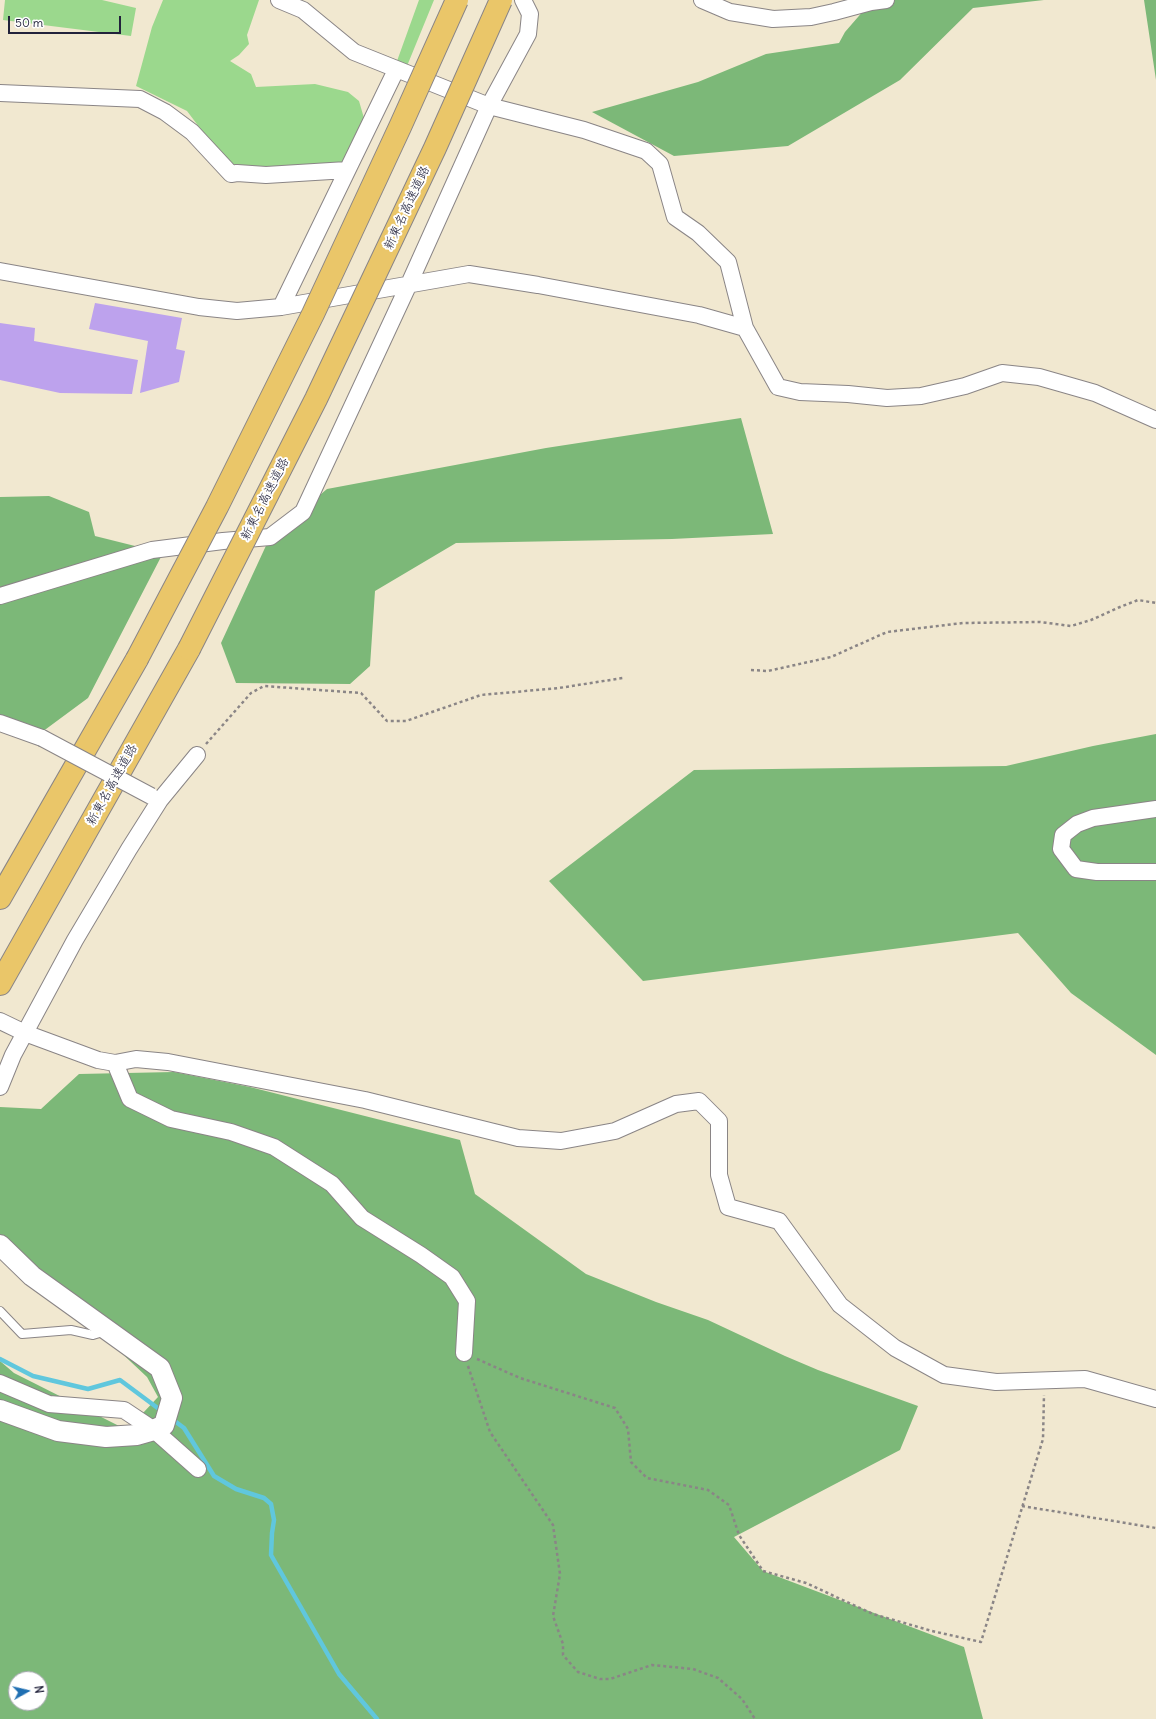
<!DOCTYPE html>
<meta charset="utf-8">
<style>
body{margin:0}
#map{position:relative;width:1156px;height:1719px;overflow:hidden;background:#f1e8d0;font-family:Delius,sans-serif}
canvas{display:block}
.north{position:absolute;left:8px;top:1671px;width:40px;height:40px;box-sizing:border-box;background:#fff;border:1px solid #a7a7b1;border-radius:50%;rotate:82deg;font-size:11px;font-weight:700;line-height:16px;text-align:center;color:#22223b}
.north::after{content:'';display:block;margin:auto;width:14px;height:18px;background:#1f6fb2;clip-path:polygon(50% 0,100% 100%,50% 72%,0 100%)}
.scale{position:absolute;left:8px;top:16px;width:113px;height:18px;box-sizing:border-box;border:2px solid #22223b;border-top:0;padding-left:5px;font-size:12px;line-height:14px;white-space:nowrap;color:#22223b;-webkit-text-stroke:3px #fff;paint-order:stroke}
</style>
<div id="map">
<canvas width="1156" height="1719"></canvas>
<div class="north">N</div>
<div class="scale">50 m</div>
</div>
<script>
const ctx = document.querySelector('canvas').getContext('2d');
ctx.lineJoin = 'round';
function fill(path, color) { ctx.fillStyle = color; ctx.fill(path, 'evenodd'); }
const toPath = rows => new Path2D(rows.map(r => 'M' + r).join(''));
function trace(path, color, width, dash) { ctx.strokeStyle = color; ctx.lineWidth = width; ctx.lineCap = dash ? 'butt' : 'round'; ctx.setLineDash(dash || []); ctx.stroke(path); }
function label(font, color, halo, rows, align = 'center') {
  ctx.font = font + ' Delius,"Klee One",sans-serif'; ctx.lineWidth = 4; ctx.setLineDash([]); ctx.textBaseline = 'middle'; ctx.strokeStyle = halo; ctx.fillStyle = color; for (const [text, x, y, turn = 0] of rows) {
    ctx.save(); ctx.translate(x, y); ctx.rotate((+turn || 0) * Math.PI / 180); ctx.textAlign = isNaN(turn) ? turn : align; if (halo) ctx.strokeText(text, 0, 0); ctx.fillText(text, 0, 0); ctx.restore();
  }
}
fill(toPath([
 [5,0,102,0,136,8,131,36,3,20],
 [163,0,259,0,247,35,249,44,239,55,230,61,251,74,256,87,315,84,348,92,359,101,366,125,344,169,240,173,224,160,187,111,136,86,152,27],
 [419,0,434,0,407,66,397,61]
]), '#9bd88d');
fill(toPath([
 [875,0,1044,0,973,8,900,80,788,146,674,156,592,112,698,82,766,54,839,43,845,32,871,2],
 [1144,0,1156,0,1156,80],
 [741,418,773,534,672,539,456,543,375,591,370,666,350,684,236,683,221,643,270,537,327,489,546,448],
 [49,496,89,512,95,536,163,553,88,698,42,732,0,726,0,497],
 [1156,734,1156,1055,1071,993,1018,933,643,981,549,881,694,770,1006,766,1093,746],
 [174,1072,250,1087,460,1140,475,1194,586,1274,656,1302,708,1320,785,1356,818,1370,918,1406,900,1450,734,1537,763,1571,964,1647,983,1719,0,1719,0,1361,14,1373,127,1430,158,1397,147,1377,0,1239,0,1107,41,1109,79,1074],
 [16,1679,40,1679,40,1703,16,1703]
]), '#7cb878');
trace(toPath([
 [0,1359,33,1376,88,1389,120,1380,163,1412],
 [172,1419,184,1428,214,1476,236,1489,264,1498,271,1504,274,1520,272,1533,271,1555,339,1674,377,1719]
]), '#60c7dd', 4.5);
fill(toPath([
 [95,303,182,318,176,349,185,351,179,382,140,393,148,341,89,329],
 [0,323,35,328,34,341,138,360,132,394,60,393,0,380]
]), '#bda2ed');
const service = toPath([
 [0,1311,22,1334,71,1330,93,1335,106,1331]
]);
const minor = toPath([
 [279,0,303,10,354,52,489,106,584,130,646,151,660,164,675,217,698,233,728,262,745,328,778,387,800,392,848,394,887,398,921,396,965,386,1002,373,1039,377,1095,393,1156,420],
 [702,0,730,12,773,19,811,17,834,12,871,2,886,0],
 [0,93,140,99,165,112,192,132,231,174,237,173,266,175,347,170],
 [0,271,199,307,237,311,281,307,469,274,538,285,699,315,745,328],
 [281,307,396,70],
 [0,596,152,550,223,541,270,537,303,512,409,284,489,106,528,34,530,14,523,0],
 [0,723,42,738],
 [1156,809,1093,818,1077,824,1063,835,1061,849,1076,869,1097,872,1156,872],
 [0,1021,25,1033,98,1060,115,1063,136,1059,168,1062,365,1100,518,1138,561,1141,615,1131,676,1104,699,1101,719,1121,719,1175,728,1207,779,1221,840,1305,895,1348,944,1375,996,1382,1085,1379,1156,1399],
 [115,1063,130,1099,171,1119,231,1132,274,1147,332,1184,362,1218,421,1255,452,1277,467,1301,464,1353],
 [0,1087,13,1055,75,940,129,849,160,800,197,755],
 [0,1383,49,1404,124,1410,154,1430,198,1469]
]);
const tertiary = toPath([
 [0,1245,32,1276,160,1368,172,1398,164,1425,151,1431,137,1435,106,1437,58,1431,0,1410]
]);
const motorway = toPath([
 [0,898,137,659],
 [0,984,189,649]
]);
trace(service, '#8a8586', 10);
trace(minor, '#8a8586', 18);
trace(tertiary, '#8a8586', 22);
trace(motorway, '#8a8586', 24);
trace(toPath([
 [751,670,768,671,831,657,887,632,963,623,1040,622,1071,626,1091,620,1120,607,1138,600,1156,603],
 [206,744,251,693,264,686,361,693,387,721,406,721,481,695,559,688,623,678],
 [477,1359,520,1378,615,1408,628,1429,631,1462,647,1478,708,1490,729,1505,739,1535,763,1571,806,1583,873,1614,932,1631,981,1642,1043,1439,1044,1395],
 [468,1366,490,1432,553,1525,560,1574,553,1616,563,1644,563,1655,578,1672,600,1679,610,1679,652,1665,693,1669,718,1678,742,1699,755,1719],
 [1022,1506,1156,1528]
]), '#8a8586', 2.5, [3, 3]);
trace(service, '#fff', 8);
trace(minor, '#fff', 16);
trace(tertiary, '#fff', 20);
trace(motorway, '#eac669', 22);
const minorBridge = toPath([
 [42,738,151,796]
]);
const motorwayBridge = toPath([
 [189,649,316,399,435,148,501,0],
 [137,659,217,507,313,314,400,127,457,0]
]);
trace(minorBridge, '#8a8586', 18, []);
trace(motorwayBridge, '#8a8586', 24, []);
trace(minorBridge, '#fff', 16);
trace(motorwayBridge, '#eac669', 22);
label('13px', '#22223b', '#fff', [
 ["新東名高速道路",407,208,-65],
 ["新東名高速道路",265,499,-63],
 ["新東名高速道路",112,785,-61]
]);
</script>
